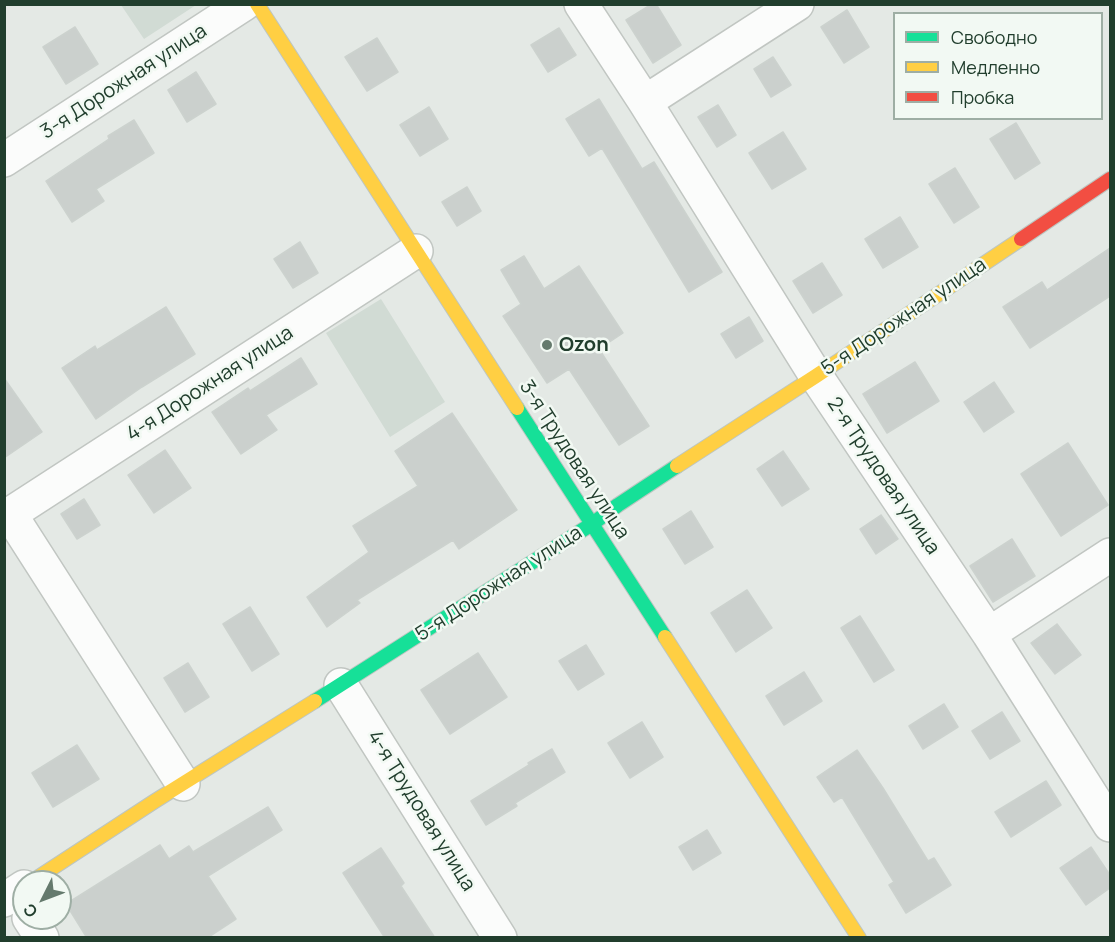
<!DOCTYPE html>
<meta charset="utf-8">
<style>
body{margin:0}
#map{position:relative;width:1115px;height:942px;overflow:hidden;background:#e4e9e5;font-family:Manrope,sans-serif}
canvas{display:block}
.frame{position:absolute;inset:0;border:6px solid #213e2d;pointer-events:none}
.legend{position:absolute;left:893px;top:12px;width:210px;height:108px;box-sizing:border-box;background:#f2f9f3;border:2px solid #9eaea4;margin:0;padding:8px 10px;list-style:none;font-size:18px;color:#213e2d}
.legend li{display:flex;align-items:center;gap:12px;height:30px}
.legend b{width:30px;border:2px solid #9eaea4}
.north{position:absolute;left:12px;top:870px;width:60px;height:60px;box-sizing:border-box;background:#f2f9f3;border:2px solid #9eaea4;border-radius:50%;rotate:228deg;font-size:16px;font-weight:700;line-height:24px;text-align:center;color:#213e2d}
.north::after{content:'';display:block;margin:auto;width:21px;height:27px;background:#657a6d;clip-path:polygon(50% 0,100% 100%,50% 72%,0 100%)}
</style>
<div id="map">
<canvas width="1115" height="942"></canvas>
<div class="frame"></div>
<ul class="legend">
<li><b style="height:8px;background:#16e098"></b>Свободно</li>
<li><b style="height:8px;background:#ffcf43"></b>Медленно</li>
<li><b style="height:8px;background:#f24e42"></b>Пробка</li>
</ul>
<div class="north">С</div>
</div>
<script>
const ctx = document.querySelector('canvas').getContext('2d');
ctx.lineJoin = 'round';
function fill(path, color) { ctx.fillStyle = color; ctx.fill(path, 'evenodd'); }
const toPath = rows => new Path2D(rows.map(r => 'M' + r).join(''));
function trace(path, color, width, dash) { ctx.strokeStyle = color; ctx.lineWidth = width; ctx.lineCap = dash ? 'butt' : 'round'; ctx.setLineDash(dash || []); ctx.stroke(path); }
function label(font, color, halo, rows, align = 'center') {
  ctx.font = font + ' Manrope,sans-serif'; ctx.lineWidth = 5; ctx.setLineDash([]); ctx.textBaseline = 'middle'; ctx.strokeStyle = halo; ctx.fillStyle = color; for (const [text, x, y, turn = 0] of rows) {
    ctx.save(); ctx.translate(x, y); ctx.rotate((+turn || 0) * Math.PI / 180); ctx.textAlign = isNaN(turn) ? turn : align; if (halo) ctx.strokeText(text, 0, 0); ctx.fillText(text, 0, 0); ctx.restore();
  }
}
fill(toPath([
 [121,5,196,5,144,39],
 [381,299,445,402,390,437,326,333]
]), '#d1dbd4');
const building = toPath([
 [652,4,656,4,681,45,653,63,626,20,652,4],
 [847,10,869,47,844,63,821,27,847,10],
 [75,27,98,64,66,84,43,47,75,27],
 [559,28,576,55,548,72,531,45,559,28],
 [377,38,398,72,367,91,345,57,377,38],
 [773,57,791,85,771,97,754,69,773,57],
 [196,72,216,104,187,122,168,90,196,72],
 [599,99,642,169,654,162,722,272,689,292,602,148,589,156,566,119,599,99],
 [718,105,736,135,717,147,698,117,718,105],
 [429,107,448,139,420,156,400,125,429,107],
 [134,120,154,153,96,189,104,201,72,222,46,181,109,139,108,136,134,120],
 [1016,123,1040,163,1015,179,990,139,1016,123],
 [783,132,806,169,772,189,749,153,783,132],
 [955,168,979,207,954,223,929,184,955,168],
 [467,187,481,211,457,226,442,202,467,187],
 [900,217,918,247,883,268,865,239,900,217],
 [300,242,318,273,293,288,274,259,300,242],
 [1110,248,1110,296,1030,348,1003,307,1042,282,1047,290,1110,248],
 [524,256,544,289,579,266,623,333,599,349,649,426,619,445,569,369,547,383,503,316,521,304,501,270,524,256],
 [822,263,842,295,813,313,793,281,822,263],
 [166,307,195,354,142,387,96,419,62,368,95,346,97,350,166,307],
 [749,317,763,341,736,358,721,334,749,317],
 [301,358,317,384,266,415,277,430,241,454,212,412,248,388,250,391,301,358],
 [915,362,939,401,887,433,863,394,915,362],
 [4,378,42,432,4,458,4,378],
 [994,382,1014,412,984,432,964,402,994,382],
 [452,413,517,510,459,549,453,540,357,600,360,603,327,627,307,597,369,552,353,526,418,486,395,451,452,413],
 [1068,443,1108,505,1061,536,1021,474,1068,443],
 [165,450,191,488,154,513,128,475,165,450],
 [783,451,809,489,782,506,757,469,783,451],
 [84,499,100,525,77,539,61,514,84,499],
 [691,511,713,547,685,564,663,529,691,511],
 [881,515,898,539,876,554,860,529,881,515],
 [1012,539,1035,576,993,602,970,566,1012,539],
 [747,590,772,628,736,652,711,613,747,590],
 [250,607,279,654,252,671,223,624,250,607],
 [860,616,894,670,874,682,841,628,860,616],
 [1057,624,1081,655,1055,674,1031,643,1057,624],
 [586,645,604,674,578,690,559,661,586,645],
 [478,653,507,697,450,734,421,690,478,653],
 [188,663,209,697,185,712,164,678,188,663],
 [804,672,822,701,784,725,766,696,804,672],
 [944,704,958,727,923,749,909,726,944,704],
 [1002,712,1020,741,990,759,972,731,1002,712],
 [642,722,663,757,630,778,608,743,642,722],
 [77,745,99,779,53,807,32,773,77,745],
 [552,749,565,772,515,803,517,806,486,825,471,801,529,765,528,763,552,749],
 [857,750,883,788,928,861,934,858,951,885,906,913,889,885,894,882,842,797,834,802,817,777,857,750],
 [1046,781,1061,805,1011,837,995,812,1046,781],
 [268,807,282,830,208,876,236,919,207,938,87,938,66,904,160,845,169,859,189,846,193,852,268,807],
 [707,830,721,853,693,870,679,847,707,830],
 [1091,847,1110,875,1110,888,1086,905,1060,868,1091,847],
 [381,848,404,883,401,886,435,938,385,938,343,873,381,848]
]);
fill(building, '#cbd0cd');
trace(building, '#ccd2ce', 1.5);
const street = toPath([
 [581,4,645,102,816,376,989,634,1110,825],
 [645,102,797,4],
 [4,160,244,4],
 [10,514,183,784],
 [4,518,416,251],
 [989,634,1110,555],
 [341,685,500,938],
 [4,900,24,887],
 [29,918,42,938]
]);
const fast = toPath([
 [517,408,665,637],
 [315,701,592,524,618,505,677,466]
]);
const slow = toPath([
 [257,4,517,408],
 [677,466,816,376,1021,239],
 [665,637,859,938],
 [31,882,155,801,315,701]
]);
const jam = toPath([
 [1021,239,1110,179]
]);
trace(street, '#c1c6c2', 36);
trace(fast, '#bdc6c1', 16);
trace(slow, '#bdc6c1', 16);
trace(jam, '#bdc6c1', 16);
trace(street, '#fbfcfb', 33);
trace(fast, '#16e098', 14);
trace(slow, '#ffcf43', 14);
trace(jam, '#f24e42', 14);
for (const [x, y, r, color] of [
 [547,345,6,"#657a6d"]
]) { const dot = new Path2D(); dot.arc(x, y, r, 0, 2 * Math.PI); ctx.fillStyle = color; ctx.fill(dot); trace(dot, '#f2f9f3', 2); }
label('20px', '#213e2d', '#f2f9f3', [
 ["3-я Дорожная улица",124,82,-33],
 ["5-я Дорожная улица",904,317,-34],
 ["4-я Дорожная улица",210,384,-33],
 ["3-я Трудовая улица",574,460,57],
 ["2-я Трудовая улица",883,476,56],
 ["5-я Дорожная улица",499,584,-33],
 ["4-я Трудовая улица",421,811,58]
]);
label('bold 20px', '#213e2d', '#f2f9f3', [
 ["Ozon",559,345]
], 'left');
</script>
